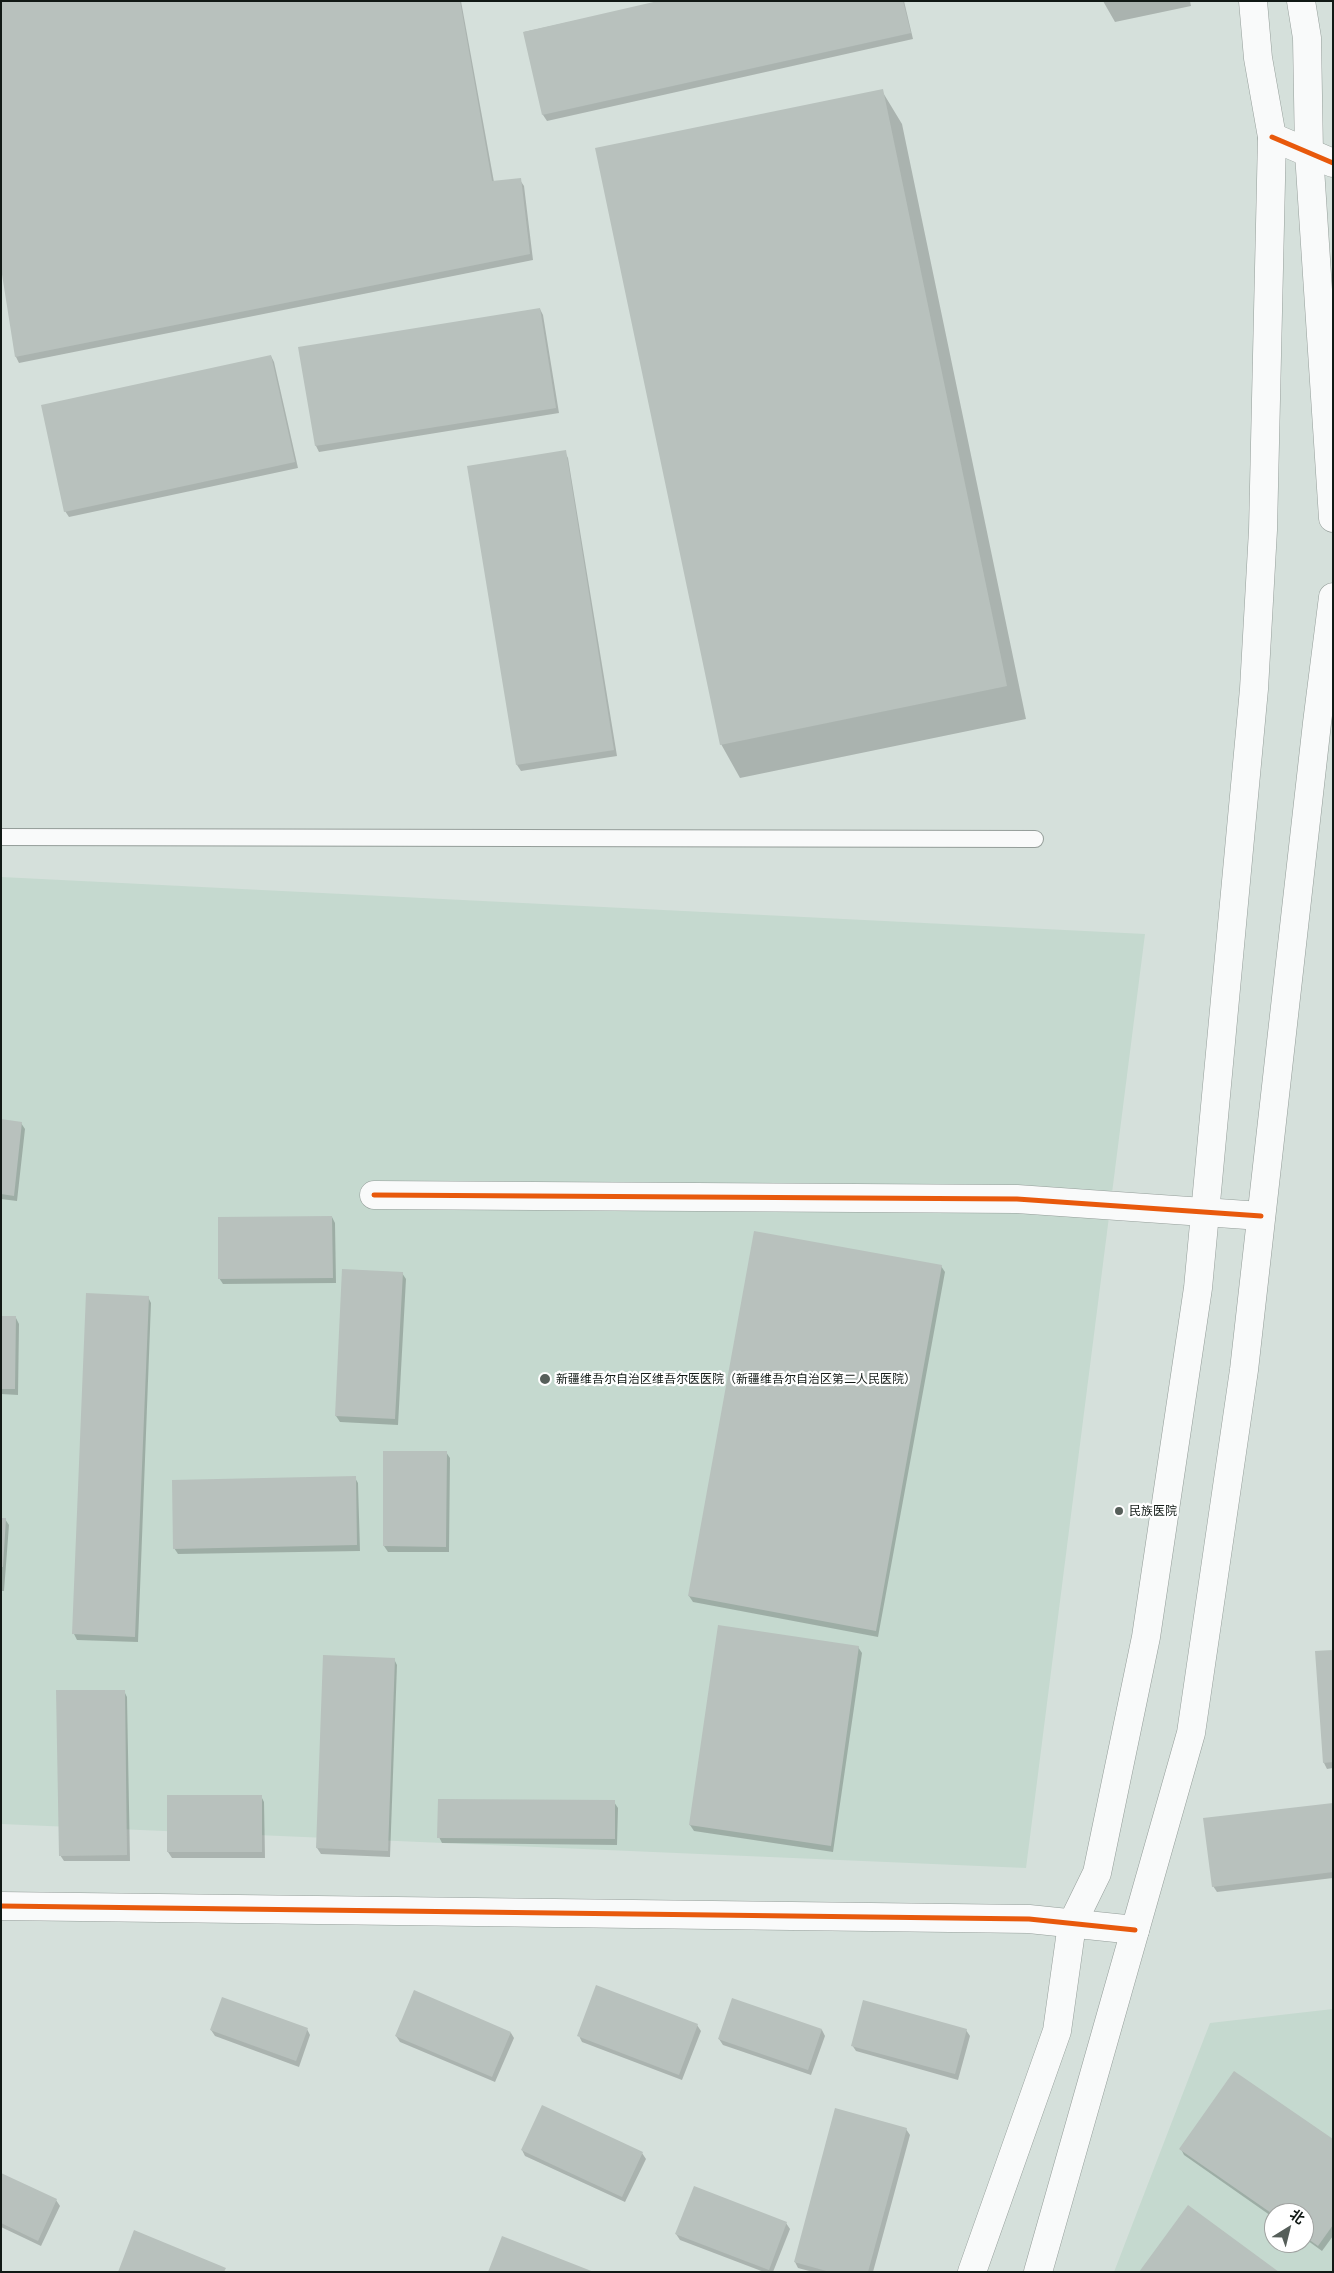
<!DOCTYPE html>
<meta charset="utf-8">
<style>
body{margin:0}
#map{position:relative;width:1334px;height:2273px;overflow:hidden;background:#d5e0db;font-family:"Work Sans","Noto Sans SC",sans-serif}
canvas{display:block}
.frame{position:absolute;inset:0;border:2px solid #111915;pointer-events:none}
.north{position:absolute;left:1264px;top:2203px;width:50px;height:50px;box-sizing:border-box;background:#fff;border:1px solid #a0a3a1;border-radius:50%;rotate:36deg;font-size:14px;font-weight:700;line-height:20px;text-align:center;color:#111915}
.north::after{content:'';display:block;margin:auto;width:18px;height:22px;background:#565f5a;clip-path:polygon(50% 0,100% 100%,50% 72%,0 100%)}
</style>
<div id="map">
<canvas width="1334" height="2273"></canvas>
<div class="frame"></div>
<div class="north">北</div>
</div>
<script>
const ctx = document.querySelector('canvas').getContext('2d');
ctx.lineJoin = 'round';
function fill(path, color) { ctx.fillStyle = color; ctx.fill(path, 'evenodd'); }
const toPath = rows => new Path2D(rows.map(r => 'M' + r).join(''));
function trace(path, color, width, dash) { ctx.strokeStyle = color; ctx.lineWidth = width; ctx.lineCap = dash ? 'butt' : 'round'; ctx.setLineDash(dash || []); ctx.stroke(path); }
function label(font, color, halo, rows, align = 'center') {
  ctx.font = font + ' "Work Sans","Noto Sans SC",sans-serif'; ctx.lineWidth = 4.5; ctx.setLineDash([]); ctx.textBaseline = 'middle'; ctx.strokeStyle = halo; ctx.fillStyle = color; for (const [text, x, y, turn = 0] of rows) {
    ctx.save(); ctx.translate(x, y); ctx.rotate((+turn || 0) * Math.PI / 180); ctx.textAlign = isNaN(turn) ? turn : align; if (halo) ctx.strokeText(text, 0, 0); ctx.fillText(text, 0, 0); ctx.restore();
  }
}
fill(toPath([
 [1,877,1145,934,1026,1868,1,1824],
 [1333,2009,1333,2272,1114,2272,1210,2023],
 [1274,2213,1304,2213,1304,2243,1274,2243]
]), '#c5d9cf');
fill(toPath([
 [1,1,461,1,494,182,520,180,524,186,533,260,19,363,16,357,3,274,1,274],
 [664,1,904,1,913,39,547,121,543,115,524,32],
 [1103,1,1190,1,1191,6,1115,22],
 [882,91,902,124,1026,719,740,778,721,744],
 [540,309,543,315,559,413,319,452,316,446,300,348],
 [271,356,274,362,298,468,69,517,65,511],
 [565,452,568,458,617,756,521,771,517,765,468,467],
 [1,1121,21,1123,25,1129,17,1201,1,1199],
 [332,1217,335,1223,336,1283,223,1284,219,1278],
 [755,1232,941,1266,945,1272,878,1637,693,1602,689,1596],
 [402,1273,406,1279,398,1425,340,1422,336,1416],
 [148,1297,151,1303,138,1642,77,1640,74,1634],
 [1,1317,16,1318,19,1324,18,1395,1,1394],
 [446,1452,450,1458,449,1552,388,1552,384,1546],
 [355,1478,358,1483,360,1551,178,1554,174,1548],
 [1,1519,5,1519,9,1525,4,1591,1,1591],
 [858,1647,862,1653,833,1852,694,1831,690,1825],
 [1333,1651,1333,1768,1327,1769,1324,1763],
 [394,1659,397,1665,390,1857,321,1854,317,1848],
 [124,1691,127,1697,130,1861,64,1861,60,1855],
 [261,1796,264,1802,265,1858,172,1858,168,1852],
 [614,1802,618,1808,617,1845,442,1843,439,1837],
 [1333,1804,1333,1878,1217,1892,1213,1886],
 [697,2025,701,2031,682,2080,582,2042,579,2036],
 [307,2029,310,2035,299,2067,215,2036,211,2030],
 [822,2030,825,2036,811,2075,723,2045,719,2039],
 [966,2030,970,2036,958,2080,856,2051,852,2045],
 [511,2033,514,2038,495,2082,400,2042,396,2036],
 [906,2129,910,2135,873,2272,813,2272,798,2268,795,2262],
 [1333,2141,1333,2236,1322,2251,1304,2238,1304,2213,1274,2213,1274,2218,1184,2155,1181,2149],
 [522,2150,642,2153,646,2159,625,2202,525,2156],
 [1,2174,56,2200,60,2206,41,2246,1,2227],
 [786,2223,790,2229,773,2272,764,2272,680,2240,676,2234]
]), '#0003');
fill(toPath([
 [1,1,460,1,492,181,521,178,530,254,15,357,1,268],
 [658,1,903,1,911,33,542,115,523,32],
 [883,89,1007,686,720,745,595,148],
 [540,308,556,408,315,446,298,347],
 [271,355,295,462,64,512,41,405],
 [566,450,614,750,516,765,467,466],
 [1,1119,22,1122,14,1196,1,1194],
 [332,1216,333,1278,218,1279,218,1217],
 [754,1231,942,1265,876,1631,688,1596],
 [342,1269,403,1272,395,1419,335,1416],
 [86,1293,149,1296,135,1637,72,1634],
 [1,1316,16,1316,15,1389,1,1389],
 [383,1451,447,1451,446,1547,383,1546],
 [356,1476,357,1545,173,1549,172,1480],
 [1,1518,6,1518,3,1567,1,1567],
 [718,1625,859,1646,831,1846,689,1825],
 [1333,1650,1333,1762,1323,1763,1315,1651],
 [323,1655,395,1658,388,1851,316,1848],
 [56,1690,125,1690,127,1855,59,1856],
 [167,1795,262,1795,262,1852,167,1852],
 [438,1799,615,1800,615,1839,437,1838],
 [1333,1803,1333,1872,1212,1887,1203,1818],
 [596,1985,698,2024,679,2075,577,2036],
 [414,1990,511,2032,492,2077,395,2036],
 [222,1997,308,2028,296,2061,210,2030],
 [732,1998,822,2029,808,2070,718,2039],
 [863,2000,967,2029,955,2074,851,2046],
 [1234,2071,1333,2139,1333,2225,1318,2246,1304,2236,1304,2213,1274,2213,1274,2215,1179,2149],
 [542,2105,643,2152,622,2197,521,2150],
 [835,2108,907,2128,868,2272,830,2272,794,2262],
 [1,2173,57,2199,38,2241,1,2223],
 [694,2186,787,2222,769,2270,675,2234],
 [1188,2205,1279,2272,1139,2272],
 [134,2230,226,2268,224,2272,118,2272],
 [502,2236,594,2272,488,2272]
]), '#b8c1bd');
const lane = toPath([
 [1,837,1035,839]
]);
const street = toPath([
 [1272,137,1333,163],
 [374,1195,1017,1199,1261,1216],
 [1,1906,1029,1919,1135,1930]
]);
const primary = toPath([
 [1301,1,1307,38,1309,153,1333,518],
 [972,2272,1057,2031,1072,1924,1097,1873,1146,1637,1198,1288,1254,689,1263,530,1272,137,1258,58,1253,1],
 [1038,2272,1191,1733,1244,1370,1317,723,1333,597]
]);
trace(lane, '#949d99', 18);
trace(street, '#949d99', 29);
trace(primary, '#949d99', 29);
trace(lane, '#f9fafa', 16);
trace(street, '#f9fafa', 28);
trace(primary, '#f9fafa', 28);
trace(toPath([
 [1272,137,1333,163],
 [374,1195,1017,1199,1261,1216],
 [1,1906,1029,1919,1135,1930]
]), '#e8590c', 5);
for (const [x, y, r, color] of [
 [545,1379,6,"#565f5a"],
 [1119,1511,5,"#565f5a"]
]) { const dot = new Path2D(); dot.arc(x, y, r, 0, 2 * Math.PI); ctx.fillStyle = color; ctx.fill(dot); trace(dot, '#fff', 2); }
label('12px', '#111915', '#fff', [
 ["新疆维吾尔自治区维吾尔医医院（新疆维吾尔自治区第二人民医院）",556,1379],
 ["民族医院",1129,1511]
], 'left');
</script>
